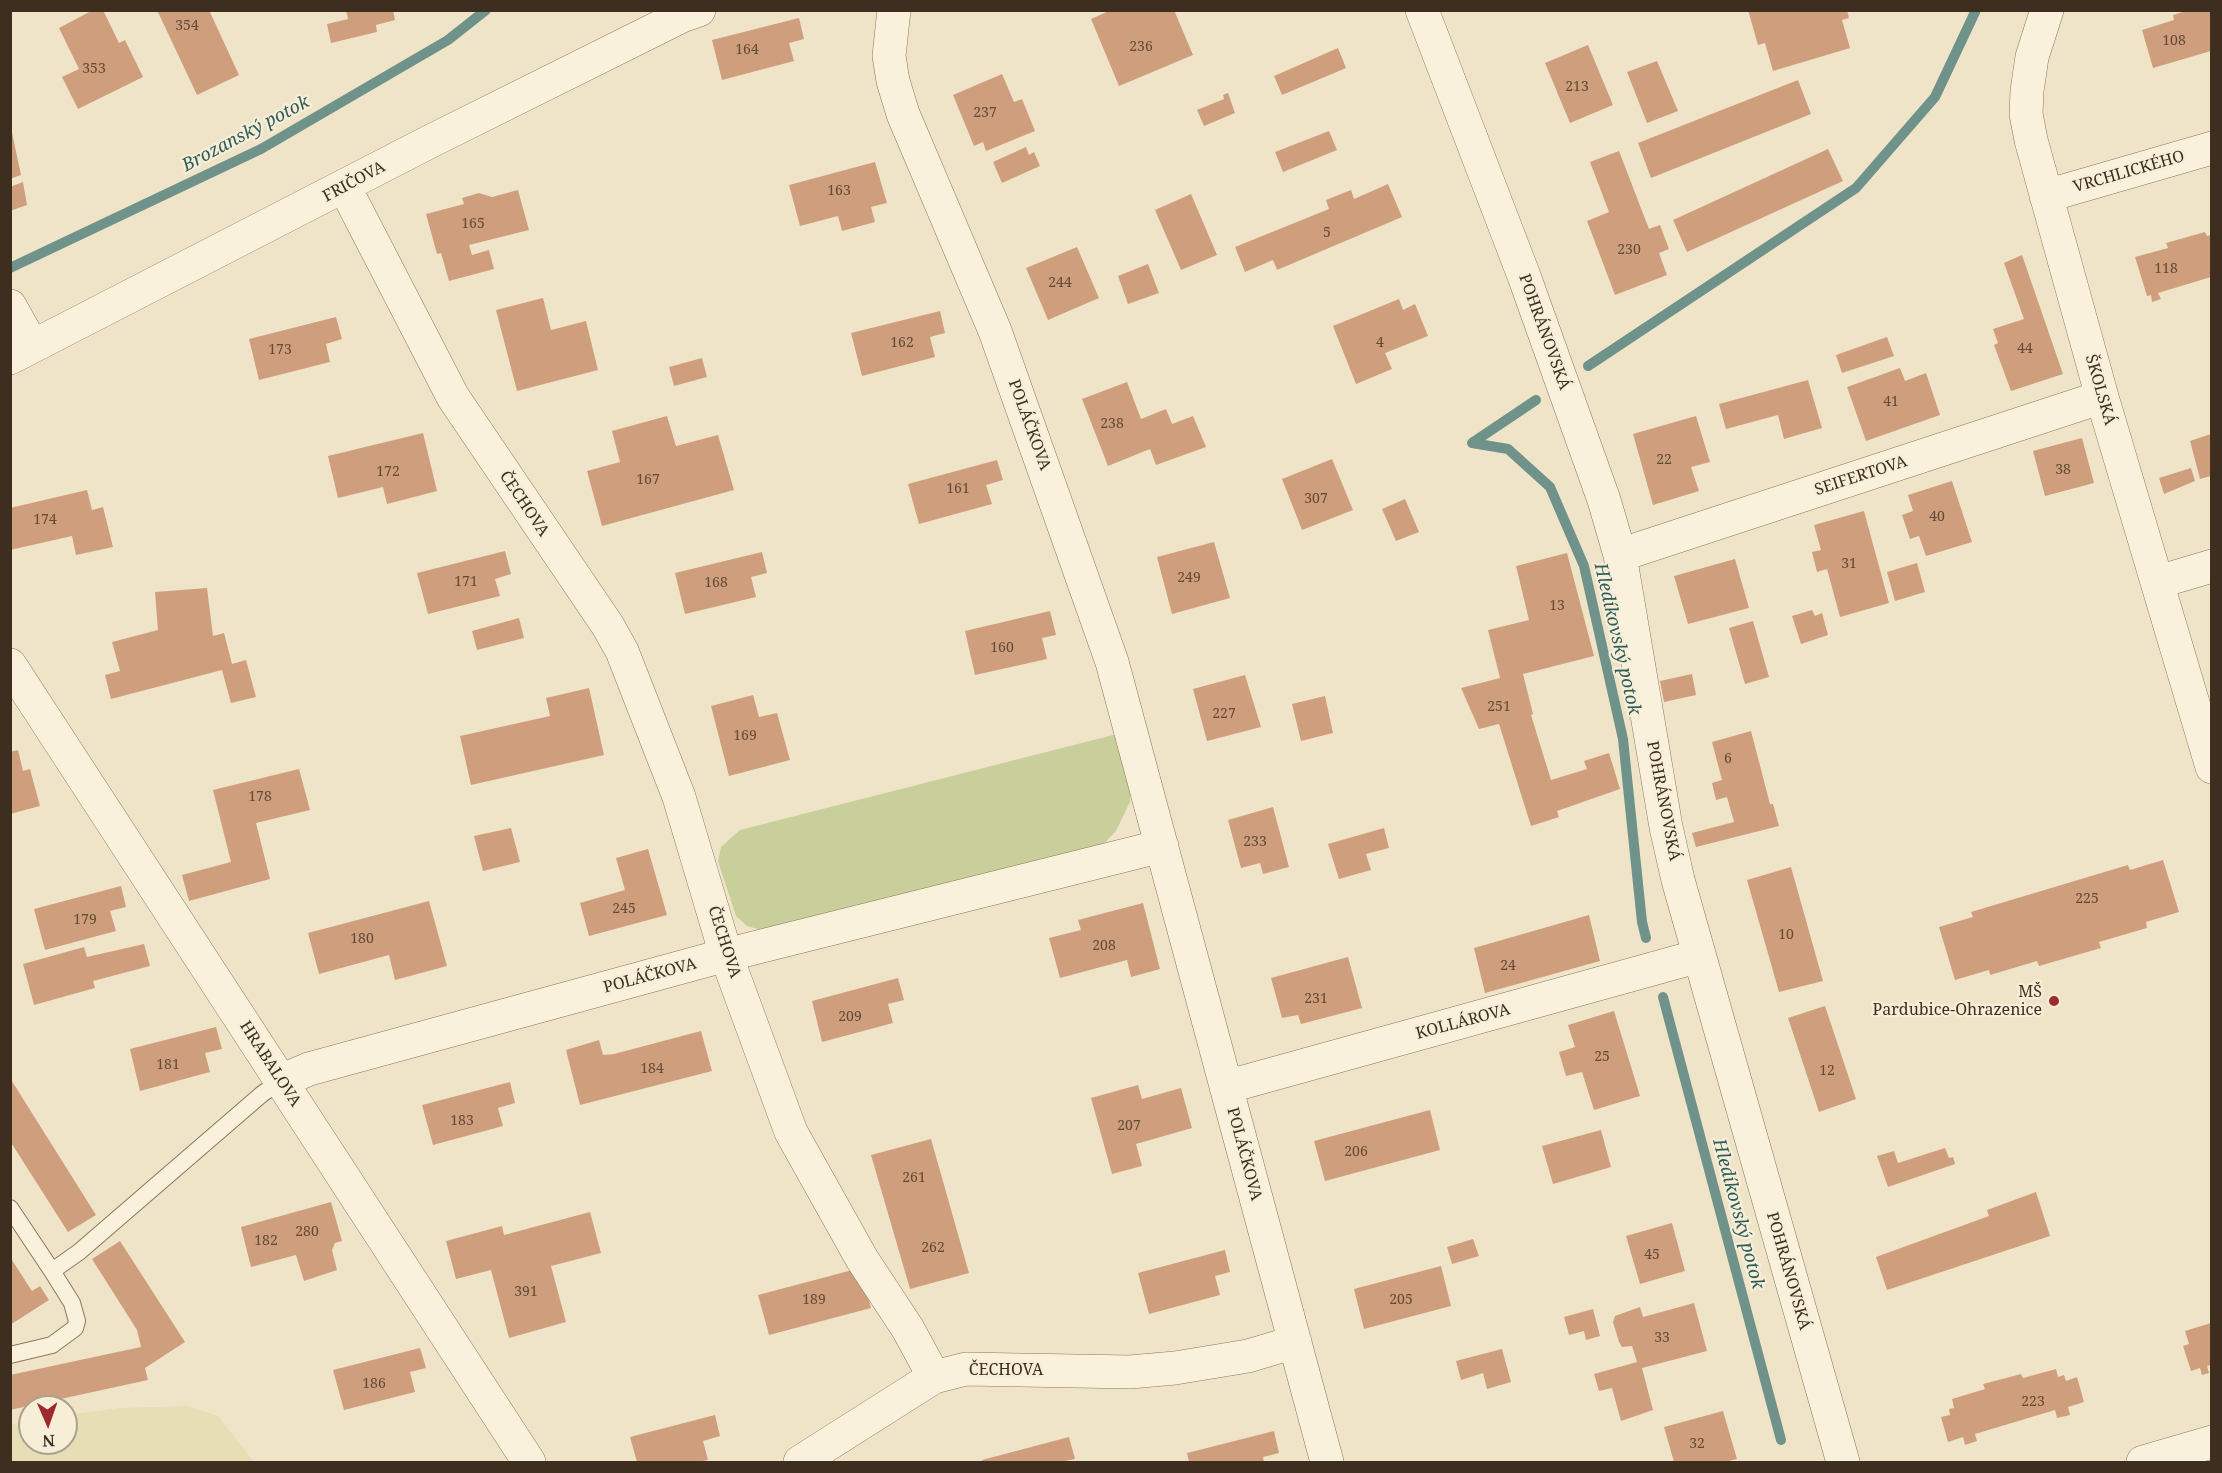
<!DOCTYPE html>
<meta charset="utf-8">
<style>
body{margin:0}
#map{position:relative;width:2222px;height:1473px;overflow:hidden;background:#f0e4c8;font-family:"Noto Serif",serif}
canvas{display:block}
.frame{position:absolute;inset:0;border:12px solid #3d2e20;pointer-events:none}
.north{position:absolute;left:18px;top:1395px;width:60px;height:60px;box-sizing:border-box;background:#f7eed8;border:2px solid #ada18e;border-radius:50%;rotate:178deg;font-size:16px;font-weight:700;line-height:24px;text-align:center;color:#3d2e20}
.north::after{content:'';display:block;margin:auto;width:21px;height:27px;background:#9e2a2b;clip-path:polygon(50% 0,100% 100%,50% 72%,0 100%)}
</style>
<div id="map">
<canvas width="2222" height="1473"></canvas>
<div class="frame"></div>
<div class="north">N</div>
</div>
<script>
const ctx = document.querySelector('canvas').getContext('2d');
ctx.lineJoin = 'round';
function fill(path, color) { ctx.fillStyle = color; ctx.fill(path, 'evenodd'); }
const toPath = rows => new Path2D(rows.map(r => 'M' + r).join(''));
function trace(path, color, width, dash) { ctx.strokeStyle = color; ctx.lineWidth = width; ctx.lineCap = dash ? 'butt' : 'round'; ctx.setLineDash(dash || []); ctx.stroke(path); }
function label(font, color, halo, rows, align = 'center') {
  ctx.font = font + ' "Noto Serif",serif'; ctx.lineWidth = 4.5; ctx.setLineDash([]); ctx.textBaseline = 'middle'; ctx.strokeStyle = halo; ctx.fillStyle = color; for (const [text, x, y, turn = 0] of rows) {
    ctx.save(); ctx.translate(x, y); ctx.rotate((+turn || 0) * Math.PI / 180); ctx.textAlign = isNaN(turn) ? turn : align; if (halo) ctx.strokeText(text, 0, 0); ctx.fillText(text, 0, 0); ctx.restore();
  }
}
fill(toPath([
 [188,1406,218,1416,254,1462,11,1462,11,1424,30,1421,30,1443,66,1443,66,1415,119,1408]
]), '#e6deb5');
fill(toPath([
 [1117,734,1130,788,1130,802,1116,831,1101,847,765,931,747,926,736,916,718,861,721,847,740,830]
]), '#c9cf9b');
trace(toPath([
 [10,268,261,149,448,40,486,10],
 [1588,366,1856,188,1935,97,1976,10],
 [1536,400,1472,443,1508,449,1550,487,1584,566,1623,739,1642,922,1646,938],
 [1663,997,1781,1440]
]), '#6f938a', 10);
fill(toPath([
 [93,10,103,10,119,43,125,40,143,77,78,109,62,77,79,69,59,28],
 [157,10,209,10,239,75,197,95],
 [346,10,393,10,395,20,376,25,377,32,331,43,327,24,348,19],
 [1111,10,1174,10,1193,55,1119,86,1091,19],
 [1748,10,1847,10,1849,18,1842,20,1850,48,1773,71,1765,43,1758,45],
 [2189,10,2211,10,2211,51,2153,68,2142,30,2174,20,2173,15],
 [799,18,804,39,789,43,794,61,722,80,712,40],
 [1588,45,1613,105,1570,123,1545,63],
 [1338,48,1346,68,1282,95,1274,76],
 [1657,61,1678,111,1647,123,1627,72],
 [1002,74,1014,102,1022,99,1035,131,986,151,983,142,974,146,953,95],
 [1798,80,1811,114,1651,178,1638,143],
 [1228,93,1235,113,1204,126,1197,110,1224,99,1223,95],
 [10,123,21,175,10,179],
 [1329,131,1337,150,1283,172,1275,152],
 [1026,147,1029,155,1034,152,1040,166,1002,183,993,162],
 [1828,149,1843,181,1687,252,1673,220],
 [1619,151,1649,229,1660,225,1669,249,1659,253,1667,275,1615,295,1587,221,1609,212,1590,162],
 [875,162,887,203,871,207,875,222,842,231,838,216,800,226,789,185],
 [23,182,27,205,10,211,10,187],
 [1388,184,1402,217,1277,270,1273,260,1245,272,1235,247,1329,209,1326,200,1351,190,1354,199],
 [518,190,529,230,469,245,472,255,489,250,494,269,449,281,441,253,437,254,426,214,464,204,462,198,479,193,492,197],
 [1191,194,1217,255,1181,270,1155,210],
 [2205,232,2207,236,2211,235,2211,277,2158,293,2161,299,2152,302,2151,295,2147,296,2135,257,2168,248,2166,243],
 [1077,247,1099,298,1048,320,1026,268],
 [2022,255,2063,374,2011,391,1994,345,1998,343,1993,329,2024,319,2004,263],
 [1148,264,1159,293,1128,304,1118,276],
 [543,298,551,330,586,321,598,370,517,391,496,310],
 [1399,299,1403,310,1415,304,1428,336,1385,353,1392,369,1356,384,1333,326],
 [940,311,945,333,930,337,935,357,862,376,851,333],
 [336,317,342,339,326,344,330,362,259,380,249,339],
 [1887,337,1894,356,1842,373,1836,355],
 [702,358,707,377,674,386,669,367],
 [1900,368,1905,381,1926,373,1940,415,1866,441,1847,387],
 [1808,380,1822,428,1784,439,1778,415,1726,429,1719,404],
 [1127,382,1141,419,1166,409,1172,424,1193,416,1206,447,1156,465,1150,449,1108,466,1082,399],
 [667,416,676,446,718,435,734,490,602,526,587,471,620,462,612,431],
 [1696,416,1710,462,1691,467,1699,491,1653,505,1633,434],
 [423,433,437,491,387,504,383,487,338,498,328,456],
 [2211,434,2211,476,2200,479,2190,441],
 [2082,438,2094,483,2045,496,2033,451],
 [1332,459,1353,510,1302,530,1282,479],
 [997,460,1003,480,986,485,992,504,919,524,908,484],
 [2191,468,2195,481,2164,494,2159,478],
 [1952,481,1972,542,1926,556,1919,536,1910,539,1902,515,1913,511,1908,495],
 [87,490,92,510,103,507,113,547,76,555,72,536,10,550,10,508],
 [1405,499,1419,532,1396,541,1382,509],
 [1864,511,1889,603,1840,617,1827,569,1817,572,1812,552,1821,550,1814,525],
 [1214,542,1230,598,1172,614,1157,557],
 [505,551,511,574,495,579,500,596,428,614,417,573],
 [762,552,767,573,751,577,756,597,685,614,675,573],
 [1567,553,1594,656,1523,674,1533,714,1531,715,1551,780,1587,769,1584,761,1609,753,1620,789,1557,811,1559,817,1531,826,1499,724,1479,729,1461,688,1500,678,1488,630,1529,620,1516,566],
 [1735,559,1749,608,1688,624,1674,576],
 [1917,563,1925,592,1895,601,1887,572],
 [207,588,213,636,224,633,232,664,246,660,256,697,231,703,222,670,111,699,105,675,120,671,112,642,158,630,155,592],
 [1812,610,1815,616,1822,613,1828,635,1801,644,1792,616],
 [1050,611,1056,635,1042,638,1047,659,975,675,965,631],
 [519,618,524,638,477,650,472,631],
 [1753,621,1769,677,1745,684,1729,628],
 [1692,674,1696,695,1664,702,1660,681],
 [1245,675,1261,727,1207,741,1193,689],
 [589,688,604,755,471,785,460,736,550,716,546,698],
 [753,695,759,717,777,713,790,760,729,776,711,706],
 [1325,696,1333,733,1301,741,1292,704],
 [1751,731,1770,804,1773,804,1779,826,1696,847,1692,833,1734,822,1727,797,1716,800,1712,783,1722,780,1712,742],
 [18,750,23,771,30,769,40,806,10,814,10,752],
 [299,769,310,810,256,823,270,879,189,901,182,875,231,862,213,790],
 [1273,807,1289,867,1263,874,1260,863,1241,868,1228,820],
 [511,828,520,862,483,871,474,836],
 [1384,828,1389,848,1366,854,1371,870,1339,879,1328,844],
 [648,849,667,915,589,936,580,903,625,890,616,858],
 [2163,860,2179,912,2146,922,2147,928,2099,942,2101,948,2039,966,2037,961,1990,975,1989,970,1955,980,1939,927,1973,917,1971,912,2128,865,2130,870],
 [1791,867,1823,981,1779,992,1747,880],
 [121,886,126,907,110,911,116,931,45,950,34,909],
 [429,901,447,966,395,980,389,955,319,974,308,933],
 [1143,903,1160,969,1131,977,1127,960,1060,978,1049,938,1081,930,1078,920],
 [1589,915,1600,961,1485,993,1474,948],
 [144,944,150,966,93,981,95,988,34,1005,23,964,84,947,87,957],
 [1348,957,1362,1008,1301,1024,1298,1015,1282,1018,1271,978],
 [898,978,904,1000,888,1004,893,1023,822,1042,812,1001],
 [1825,1006,1856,1099,1819,1112,1788,1018],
 [1614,1011,1640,1096,1594,1110,1582,1072,1566,1076,1559,1052,1575,1047,1568,1025],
 [216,1027,222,1049,205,1053,210,1072,140,1091,130,1049],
 [701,1031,712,1071,580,1105,566,1050,599,1040,603,1055,614,1054],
 [10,1078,96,1215,68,1232,10,1141],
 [510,1082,515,1103,498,1108,503,1126,433,1145,422,1105],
 [1138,1085,1142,1099,1181,1088,1192,1128,1136,1144,1142,1166,1112,1174,1091,1098],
 [1430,1110,1440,1150,1325,1181,1314,1141],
 [1601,1130,1611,1167,1553,1184,1542,1146],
 [931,1139,969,1273,910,1289,871,1155],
 [1945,1148,1949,1158,1953,1157,1955,1164,1888,1187,1877,1156,1894,1151,1898,1163],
 [2036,1192,2050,1236,1887,1290,1876,1257,1989,1216,1987,1210],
 [331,1202,342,1241,335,1243,332,1250,337,1270,304,1281,296,1255,251,1267,241,1227],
 [590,1212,601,1253,551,1266,566,1322,509,1338,491,1270,456,1279,446,1241,502,1226,504,1235],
 [1672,1223,1685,1271,1640,1284,1626,1236],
 [1473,1239,1479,1256,1452,1264,1447,1247],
 [120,1241,185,1342,145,1368,148,1380,10,1410,10,1375,141,1347,137,1330,92,1259],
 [1225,1250,1230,1272,1215,1276,1220,1295,1149,1314,1138,1273],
 [10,1257,32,1291,40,1286,49,1300,10,1325],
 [1441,1266,1451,1306,1364,1329,1354,1289],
 [860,1268,871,1308,769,1335,758,1295],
 [1694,1303,1707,1351,1642,1368,1653,1410,1621,1421,1612,1388,1599,1391,1594,1374,1637,1362,1632,1346,1622,1347,1619,1342,1613,1322,1615,1316,1640,1307,1643,1317],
 [1593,1309,1600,1336,1586,1340,1584,1331,1569,1335,1564,1317],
 [2211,1323,2211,1365,2207,1366,2209,1373,2202,1375,2200,1368,2191,1371,2183,1346,2189,1344,2185,1331],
 [420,1348,426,1368,410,1372,415,1392,344,1410,333,1370],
 [1502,1349,1511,1382,1487,1389,1483,1373,1461,1380,1456,1361],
 [2056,1369,2058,1377,2064,1375,2066,1381,2077,1377,2084,1402,2068,1407,2070,1415,2057,1418,2055,1410,1975,1434,1977,1441,1965,1445,1963,1437,1948,1442,1941,1417,1950,1415,1949,1409,1954,1408,1952,1399,1985,1389,1983,1384,2021,1374,2023,1378],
 [1723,1411,1737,1459,1725,1462,1674,1462,1664,1427],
 [715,1415,720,1436,703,1441,708,1460,698,1462,637,1462,630,1437],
 [1274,1431,1279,1453,1263,1457,1264,1462,1189,1462,1187,1453],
 [1069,1437,1075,1459,1060,1462,983,1462,982,1460]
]), '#cf9f7d');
const lane = toPath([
 [10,1208,52,1271,79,1252,262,1094,281,1081],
 [10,1355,52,1345,75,1328,77,1321,72,1303,52,1271]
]);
const street = toPath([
 [894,10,889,56,893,81,903,114,995,331,1112,662,1327,1462],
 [1422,10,1524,276,1604,500,1620,555,1666,827,1678,880,1843,1462],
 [2047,10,2032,57,2027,91,2026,114,2031,140,2102,397,2212,767],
 [345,188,453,397,608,626,622,651,679,797,726,955,791,1132,862,1259,908,1329,934,1377,966,1369,1130,1372,1175,1368,1248,1356,1295,1342],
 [2046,196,2212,148],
 [10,306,32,345],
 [10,358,431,141,682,16,699,10],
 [1620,555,2102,397],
 [2158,582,2212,566],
 [10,665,529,1462],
 [281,1081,309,1069,726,955,1162,846],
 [1226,1087,1699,956],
 [800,1462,934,1377],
 [2143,1462,2212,1442]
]);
trace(lane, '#8d765c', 18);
trace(street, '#8d765c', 34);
trace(lane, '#faf1dc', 16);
trace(street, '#faf1dc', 33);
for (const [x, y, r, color] of [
 [2054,1001,6,"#9e2a2b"]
]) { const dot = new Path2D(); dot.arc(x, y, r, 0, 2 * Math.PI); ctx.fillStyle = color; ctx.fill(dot); trace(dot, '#f7eed8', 2); }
label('14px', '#624a37', null, [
 ["354",187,26],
 ["108",2174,41],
 ["236",1141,47],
 ["164",747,50],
 ["353",94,69],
 ["213",1577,87],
 ["237",985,113],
 ["163",839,191],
 ["165",473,224],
 ["5",1327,233],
 ["230",1629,250],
 ["118",2166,269],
 ["244",1060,283],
 ["162",902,343],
 ["4",1380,343],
 ["44",2025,349],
 ["173",280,350],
 ["41",1891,402],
 ["238",1112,424],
 ["22",1664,460],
 ["38",2063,470],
 ["172",388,472],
 ["167",648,480],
 ["161",958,489],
 ["307",1316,499],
 ["40",1937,517],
 ["174",45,520],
 ["31",1849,564],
 ["249",1189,578],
 ["171",466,582],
 ["168",716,583],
 ["13",1557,606],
 ["160",1002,648],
 ["251",1499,707],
 ["227",1224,714],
 ["169",745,736],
 ["6",1728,759],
 ["178",260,797],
 ["233",1255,842],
 ["225",2087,899],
 ["245",624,909],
 ["179",85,920],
 ["10",1786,935],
 ["180",362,939],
 ["208",1104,946],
 ["24",1508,966],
 ["231",1316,999],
 ["209",850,1017],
 ["25",1602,1057],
 ["181",168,1065],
 ["184",652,1069],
 ["12",1827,1071],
 ["183",462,1121],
 ["207",1129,1126],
 ["206",1356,1152],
 ["261",914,1178],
 ["280",307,1232],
 ["182",266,1241],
 ["262",933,1248],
 ["45",1652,1255],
 ["391",526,1292],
 ["189",814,1300],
 ["205",1401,1300],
 ["33",1662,1338],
 ["186",374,1384],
 ["223",2033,1402],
 ["32",1697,1444]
]);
label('16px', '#3d2e20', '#f7eed8', [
 ["VRCHLICKÉHO",2129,172,-16],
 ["FRIČOVA",354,182,-28],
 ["POHRÁNOVSKÁ",1544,332,70],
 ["ŠKOLSKÁ",2100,390,74],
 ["POLÁČKOVA",1029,425,70],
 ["SEIFERTOVA",1861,476,-18],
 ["ČECHOVA",524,504,56],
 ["POHRÁNOVSKÁ",1663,801,79],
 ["ČECHOVA",724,942,72],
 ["POLÁČKOVA",650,976,-15],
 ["KOLLÁROVA",1463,1022,-15],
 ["HRABALOVA",270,1064,57],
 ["POLÁČKOVA",1244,1154,75],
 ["POHRÁNOVSKÁ",1788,1271,74],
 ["ČECHOVA",1006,1370]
]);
label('16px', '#3d2e20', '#f7eed8', [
 ["MŠ",2042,992],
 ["Pardubice-Ohrazenice",2042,1010]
], 'right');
label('italic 18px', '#2f5d5a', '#f7eed8', [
 ["Brozanský potok",246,134,-28],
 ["Hledíkovský potok",1617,639,77],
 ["Hledíkovský potok",1738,1214,75]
]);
</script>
